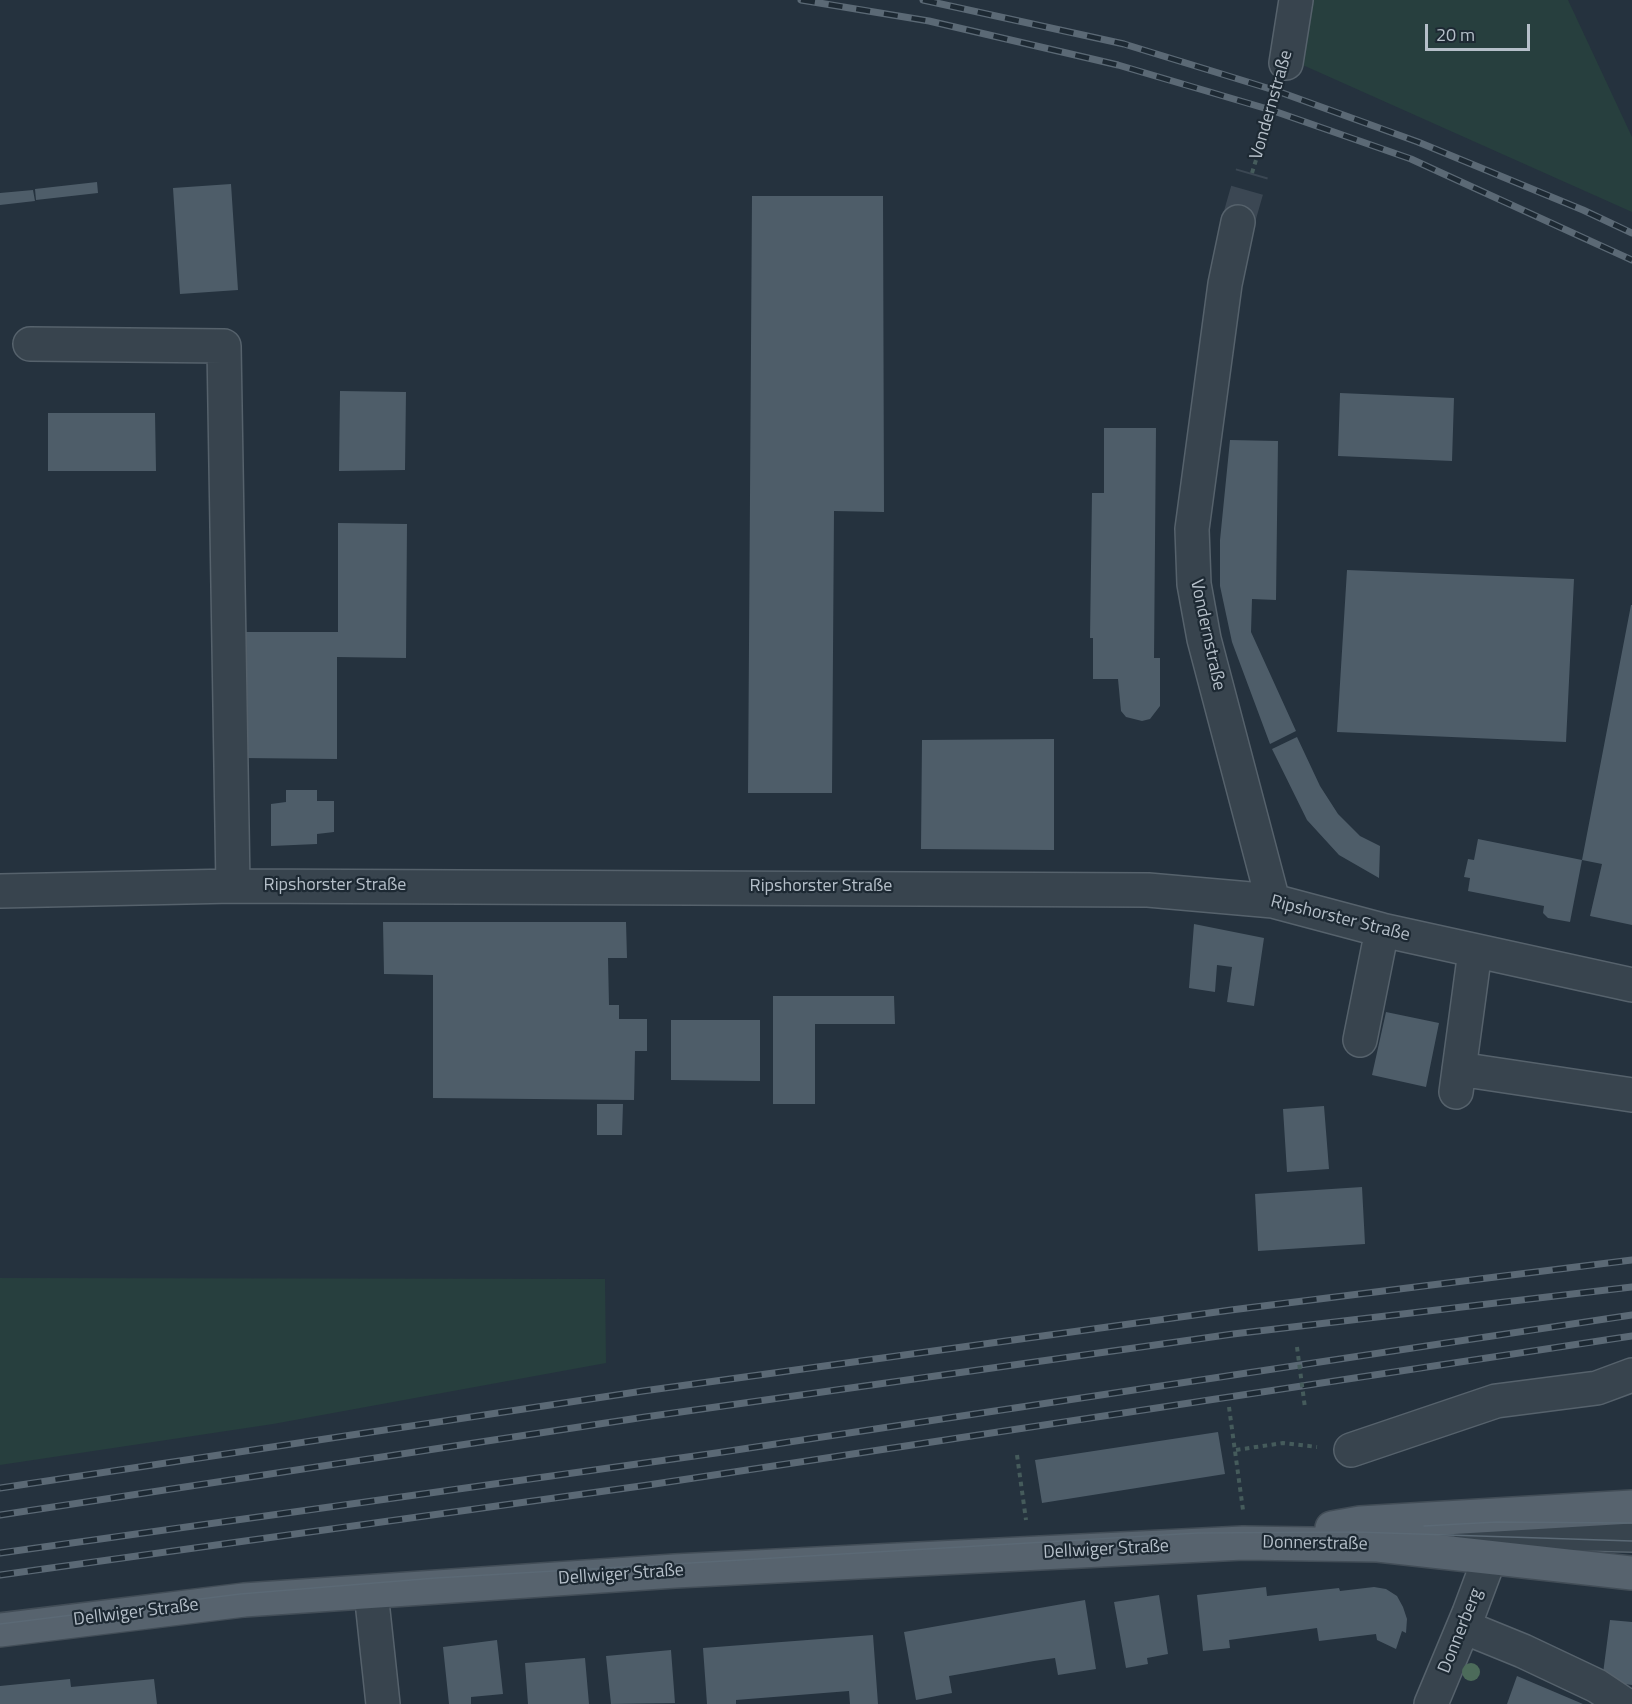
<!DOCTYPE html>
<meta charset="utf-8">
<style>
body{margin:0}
#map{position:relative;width:1632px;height:1704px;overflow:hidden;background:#25323e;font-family:"Titillium Web",sans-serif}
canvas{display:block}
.scale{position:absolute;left:1425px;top:24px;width:105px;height:27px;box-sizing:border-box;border:3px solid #b5bfc9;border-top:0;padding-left:8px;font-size:18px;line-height:21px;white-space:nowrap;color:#b5bfc9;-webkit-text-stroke:4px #1d2933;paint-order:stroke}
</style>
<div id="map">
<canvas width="1632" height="1704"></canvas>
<div class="scale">20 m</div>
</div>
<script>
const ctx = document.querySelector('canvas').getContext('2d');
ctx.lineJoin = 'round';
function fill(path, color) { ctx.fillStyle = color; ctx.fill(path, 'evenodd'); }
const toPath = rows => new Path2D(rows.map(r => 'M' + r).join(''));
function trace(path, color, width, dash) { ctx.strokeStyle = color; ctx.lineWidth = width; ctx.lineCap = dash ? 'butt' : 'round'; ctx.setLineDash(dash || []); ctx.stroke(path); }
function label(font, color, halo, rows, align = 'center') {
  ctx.font = font + ' "Titillium Web",sans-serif'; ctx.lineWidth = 4.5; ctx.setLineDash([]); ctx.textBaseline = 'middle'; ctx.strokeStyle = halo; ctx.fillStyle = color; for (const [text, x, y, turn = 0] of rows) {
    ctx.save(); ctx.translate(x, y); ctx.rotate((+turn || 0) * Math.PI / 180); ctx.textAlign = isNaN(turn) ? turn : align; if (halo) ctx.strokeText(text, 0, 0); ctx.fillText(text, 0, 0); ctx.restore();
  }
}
fill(toPath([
 [1307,0,1568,0,1632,137,1632,212,1296,62],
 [0,1278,605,1279,606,1363,273,1424,0,1465]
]), '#273f3e');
fill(toPath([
 [97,182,98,193,36,200,35,189],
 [231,184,238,290,180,294,173,188],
 [33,190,35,201,0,205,0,193],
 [752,196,883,196,884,512,834,511,832,793,748,793],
 [340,391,406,392,405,470,339,471],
 [1340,393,1454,398,1452,461,1338,456],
 [48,413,155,413,156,471,48,471],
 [1104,428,1156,428,1154,658,1160,658,1160,706,1150,719,1142,721,1126,717,1121,711,1118,679,1093,679,1093,638,1090,638,1092,493,1104,493],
 [1230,440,1278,441,1276,600,1252,599,1251,632,1296,731,1270,744,1232,642,1220,586,1220,540],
 [338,523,407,524,406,658,337,657,337,759,243,758,244,632,338,632],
 [1347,570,1574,579,1566,742,1337,732],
 [1631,605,1632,605,1632,925,1590,916,1602,864,1582,860],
 [1297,737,1320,786,1338,814,1360,836,1380,846,1379,878,1339,855,1307,820,1272,749],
 [1054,739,1054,850,921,849,922,740],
 [286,790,317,790,317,801,334,801,334,832,317,834,317,844,271,846,271,804,286,802],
 [1478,839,1582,860,1570,922,1548,918,1543,913,1544,906,1468,891,1470,878,1464,877,1468,859,1474,860],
 [383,922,626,922,627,958,608,958,609,1005,619,1005,619,1019,647,1019,647,1051,635,1051,634,1100,433,1098,433,975,384,974],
 [1194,924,1264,938,1254,1006,1227,1002,1232,967,1217,965,1215,992,1189,988],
 [773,996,894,996,895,1024,815,1024,815,1104,773,1104],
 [1386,1012,1439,1023,1426,1087,1372,1075],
 [671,1020,760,1020,760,1081,671,1080],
 [597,1104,623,1104,622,1135,597,1135],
 [1324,1106,1329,1169,1287,1172,1283,1109],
 [1362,1187,1365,1244,1258,1251,1255,1194],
 [1218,1432,1225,1474,1042,1503,1035,1460],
 [1266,1587,1267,1596,1339,1588,1340,1591,1374,1587,1386,1589,1397,1596,1403,1607,1407,1619,1406,1633,1402,1631,1396,1649,1377,1640,1376,1634,1319,1641,1317,1628,1229,1640,1230,1648,1203,1651,1197,1595],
 [1159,1595,1168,1654,1147,1658,1148,1664,1126,1668,1114,1602],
 [1085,1600,1096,1669,1058,1675,1055,1658,1034,1661,949,1676,952,1693,916,1700,904,1632],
 [1610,1620,1632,1622,1632,1685,1602,1681],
 [873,1635,878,1704,850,1704,849,1691,736,1700,736,1704,707,1704,703,1648],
 [497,1640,503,1694,471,1697,471,1704,449,1704,443,1647],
 [671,1650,675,1703,611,1704,606,1656],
 [585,1658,589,1704,528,1704,525,1663],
 [1517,1676,1583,1704,1507,1704],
 [70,1679,71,1687,154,1679,157,1704,0,1704,0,1686]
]), '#4e5d69');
trace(toPath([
 [1238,222,1252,173]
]), '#3b4753', 33, [33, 16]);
const minor = toPath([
 [1286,63,1296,0],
 [1238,222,1225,284,1192,529,1194,584,1204,639,1273,901],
 [30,344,224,346,233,886],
 [0,891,233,886,1148,890,1273,901,1382,930,1632,985],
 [1360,1040,1382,930],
 [1459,1069,1632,1095],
 [1456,1092,1475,951],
 [1351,1450,1496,1401,1597,1388,1632,1375],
 [1470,1531,1632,1535],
 [371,1592,383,1704],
 [1464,1627,1523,1651,1597,1686,1624,1704],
 [1431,1704,1469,1613,1500,1530]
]);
const major = toPath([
 [1332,1528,1360,1523,1632,1507],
 [0,1630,244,1600,675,1571,1243,1543,1378,1545,1632,1573]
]);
trace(minor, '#56626c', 36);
trace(major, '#424d57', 36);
trace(toPath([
 [1252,173,1276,95],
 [1229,1407,1243,1510],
 [1236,1450,1283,1443,1317,1447],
 [1017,1455,1026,1520]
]), '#455b5b', 4, [4.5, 4.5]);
trace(minor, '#38444e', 33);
trace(major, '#57636e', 33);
trace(toPath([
 [1424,1526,1497,1522,1632,1523],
 [0,1624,240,1594,436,1578,1198,1533,1356,1532,1632,1541]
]), '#5b6975', 1.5);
const rail = toPath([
 [801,0,929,21,1118,65,1271,110,1411,159,1632,260],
 [923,0,1124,44,1277,91,1418,142,1583,210,1632,233],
 [0,1488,643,1391,1231,1310,1632,1260],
 [0,1515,645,1417,1233,1334,1632,1287],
 [0,1553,716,1453,1632,1315],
 [0,1575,648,1485,1632,1336]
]);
trace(rail, '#5b6975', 7);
trace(rail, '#1d2933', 4.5, [14]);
trace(toPath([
 [1297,1347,1305,1408]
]), '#455b5b', 4, [4.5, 4.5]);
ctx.fillStyle = '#4c6b5a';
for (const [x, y] of [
 [1471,1672]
]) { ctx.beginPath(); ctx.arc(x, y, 9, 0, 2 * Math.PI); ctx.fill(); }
label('18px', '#b5bfc9', '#1d2933', [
 ["Vondernstraße",1272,105,-74],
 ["Vondernstraße",1207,635,78],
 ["Ripshorster Straße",335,886],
 ["Ripshorster Straße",821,887],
 ["Ripshorster Straße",1340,919,14],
 ["Donnerstraße",1315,1544,1],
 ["Dellwiger Straße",1106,1550,-3],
 ["Dellwiger Straße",621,1575,-4],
 ["Dellwiger Straße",136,1613,-7],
 ["Donnerberg",1461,1631,-68]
]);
</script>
